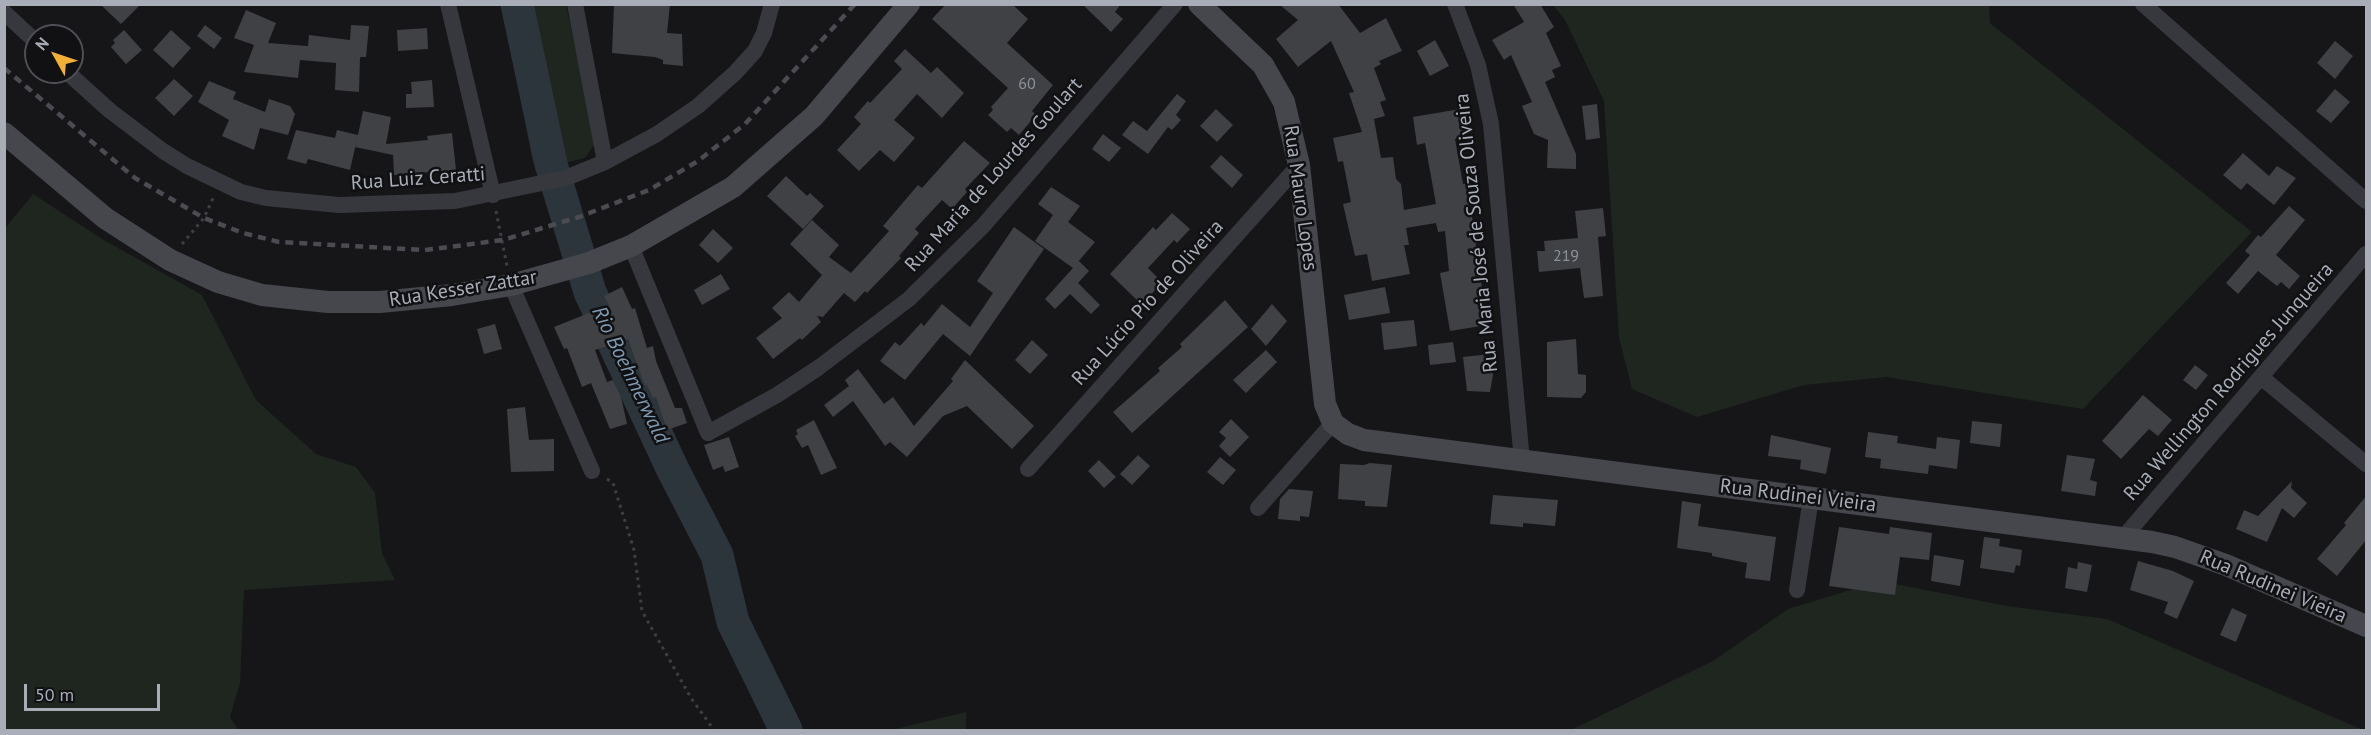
<!DOCTYPE html>
<meta charset="utf-8">
<style>
body{margin:0}
#map{position:relative;width:2371px;height:735px;overflow:hidden;background:#161618;font-family:"PT Sans",sans-serif}
canvas{display:block}
.frame{position:absolute;inset:0;border:6px solid #a8adb8;pointer-events:none}
.north{position:absolute;left:24px;top:24px;width:60px;height:60px;box-sizing:border-box;background:#111113;border:2px solid #4d4f55;border-radius:50%;rotate:310deg;font-size:16px;font-weight:700;line-height:24px;text-align:center;color:#a8adb8}
.north::after{content:'';display:block;margin:auto;width:21px;height:27px;background:#f2b134;clip-path:polygon(50% 0,100% 100%,50% 72%,0 100%)}
.scale{position:absolute;left:24px;top:684px;width:136px;height:27px;box-sizing:border-box;border:3px solid #a8adb8;border-top:0;padding-left:8px;font-size:18px;line-height:21px;white-space:nowrap;color:#a8adb8;-webkit-text-stroke:4px #111113;paint-order:stroke}
</style>
<div id="map">
<canvas width="2371" height="735"></canvas>
<div class="frame"></div>
<div class="north">N</div>
<div class="scale">50 m</div>
</div>
<script>
const ctx = document.querySelector('canvas').getContext('2d');
ctx.lineJoin = 'round';
function fill(path, color) { ctx.fillStyle = color; ctx.fill(path, 'evenodd'); }
const toPath = rows => new Path2D(rows.map(r => 'M' + r).join(''));
function trace(path, color, width, dash) { ctx.strokeStyle = color; ctx.lineWidth = width; ctx.lineCap = dash ? 'butt' : 'round'; ctx.setLineDash(dash || []); ctx.stroke(path); }
function label(font, color, halo, rows, align = 'center') {
  ctx.font = font + ' "PT Sans",sans-serif'; ctx.lineWidth = 5; ctx.setLineDash([]); ctx.textBaseline = 'middle'; ctx.strokeStyle = halo; ctx.fillStyle = color; for (const [text, x, y, turn = 0] of rows) {
    ctx.save(); ctx.translate(x, y); ctx.rotate((+turn || 0) * Math.PI / 180); ctx.textAlign = isNaN(turn) ? turn : align; if (halo) ctx.strokeText(text, 0, 0); ctx.fillText(text, 0, 0); ctx.restore();
  }
}
fill(toPath([
 [502,5,566,5,596,142,585,158,540,169,533,163],
 [1553,5,1989,5,1990,23,2252,232,2083,409,1887,377,1804,385,1697,417,1632,389,1619,338,1604,101,1565,20],
 [33,194,102,239,202,295,256,400,316,454,356,467,375,493,382,553,395,580,244,590,240,683,230,717,238,730,5,730,5,228],
 [1880,581,2007,606,2107,619,2363,730,1571,730,1713,661,1788,609],
 [966,712,966,730,891,730]
]), '#1e261f');
trace(toPath([
 [517,4,551,164,590,292,673,470,717,555,733,622,786,730]
]), '#2c353c', 33);
fill(toPath([
 [100,4,141,4,121,24],
 [614,4,670,4,667,33,682,34,683,66,663,64,663,60,655,57,612,53],
 [946,4,1012,4,1028,19,1007,43,1053,85,1032,111,1036,115,1019,135,1011,128,1007,132,988,115,993,110,991,107,1008,88,932,19],
 [1082,4,1121,4,1115,12,1123,19,1111,32],
 [1279,4,1338,4,1360,33,1386,18,1402,51,1379,61,1381,64,1374,68,1386,100,1380,102,1385,116,1374,119,1381,158,1393,157,1396,179,1401,184,1404,210,1436,204,1425,143,1417,145,1413,117,1460,109,1464,137,1455,139,1463,184,1471,183,1474,202,1470,202,1487,325,1450,331,1440,273,1449,271,1445,231,1438,232,1436,223,1406,228,1409,245,1404,245,1410,274,1372,281,1367,254,1355,256,1343,204,1351,202,1343,161,1338,162,1333,138,1362,132,1349,93,1354,92,1331,41,1298,67,1276,39,1298,20],
 [1513,4,1540,4,1554,27,1546,33,1561,66,1552,70,1555,77,1545,82,1576,154,1576,169,1547,168,1548,140,1534,134,1522,106,1532,102,1511,55,1504,60,1492,40,1524,22],
 [246,10,276,23,268,43,308,46,309,35,350,40,351,25,369,26,366,57,360,57,359,92,335,90,336,63,300,60,298,78,244,72,254,45,234,38],
 [205,25,222,38,214,49,197,36],
 [427,28,428,49,398,51,397,30],
 [124,30,142,50,126,64,111,47,115,43,113,40],
 [171,30,191,48,173,68,153,50],
 [1435,40,1449,66,1430,76,1417,51],
 [2335,41,2353,56,2335,79,2317,63],
 [905,49,931,73,937,67,964,93,942,118,917,94,894,120,915,138,894,162,880,150,859,171,837,150,861,124,854,117,868,101,870,103,902,69,894,61],
 [174,79,193,96,174,116,155,98],
 [432,80,434,107,406,108,406,94,412,94,411,82],
 [209,81,236,92,233,99,265,112,269,99,290,106,295,114,288,135,260,128,254,150,222,136,229,120,198,102],
 [2335,89,2350,102,2331,123,2316,111],
 [1177,94,1186,101,1176,115,1181,120,1172,130,1168,127,1148,154,1122,135,1133,121,1147,131],
 [1597,104,1600,138,1586,140,1582,106],
 [1216,109,1233,125,1217,142,1200,126],
 [363,111,391,117,386,144,428,140,427,136,452,133,456,170,394,175,393,155,355,147,357,139,350,170,308,159,306,164,287,159,296,130,335,138,337,130,358,135],
 [1103,134,1121,148,1109,162,1092,149],
 [964,141,990,163,965,189,967,192,952,209,942,200,915,229,919,233,899,256,901,258,867,293,865,291,855,302,844,293,823,317,817,316,821,322,802,340,800,338,773,359,756,338,782,318,772,308,789,292,799,302,822,275,790,244,812,220,839,245,829,257,851,273,889,231,883,226,918,185,922,188],
 [2243,153,2269,176,2277,166,2296,178,2274,205,2247,183,2241,190,2223,175],
 [1221,155,1243,175,1232,188,1210,167],
 [786,176,807,196,810,193,824,206,803,229,767,196],
 [1051,187,1080,206,1068,222,1095,242,1077,263,1079,261,1089,271,1078,283,1100,305,1091,314,1070,294,1055,309,1045,299,1073,268,1035,241,1053,215,1038,204],
 [2289,206,2305,220,2276,255,2300,276,2289,289,2281,282,2277,286,2258,271,2238,294,2226,283,2250,255,2245,251,2258,235,2261,237],
 [1603,208,1606,236,1598,237,1603,296,1584,298,1580,268,1539,272,1537,251,1545,251,1544,241,1578,238,1575,211],
 [1172,213,1190,229,1177,243,1174,240,1148,268,1162,282,1142,305,1110,274,1153,227,1156,230],
 [1014,227,1044,249,970,356,943,334,905,380,880,361,895,342,900,346,921,323,924,326,942,304,970,327,993,293,977,281],
 [713,229,733,248,718,263,699,245],
 [721,274,730,289,702,305,694,290],
 [622,287,632,309,635,308,647,348,653,346,656,361,675,408,682,408,687,423,667,430,656,397,653,398,647,385,645,386,628,339,595,350,607,382,613,380,621,397,627,424,610,429,591,383,582,387,567,348,564,349,554,327,609,305,604,296],
 [1385,287,1390,313,1349,320,1344,295],
 [1225,300,1248,327,1132,433,1113,412,1160,371,1158,368,1182,347,1180,344],
 [1272,304,1287,321,1266,346,1251,329],
 [1414,320,1417,346,1384,350,1381,323],
 [495,324,502,349,484,354,477,329],
 [1576,339,1578,374,1586,375,1586,392,1581,398,1547,397,1547,342],
 [1032,340,1048,355,1030,374,1015,360],
 [1453,342,1456,362,1430,365,1428,345],
 [1266,350,1277,362,1246,393,1233,380],
 [1490,354,1493,375,1490,392,1467,391,1463,357],
 [965,360,1034,426,1012,449,967,406,943,416,907,457,890,442,885,446,853,401,833,417,824,405,849,386,845,380,858,369,884,404,893,397,914,426,953,381,951,379],
 [2195,365,2208,375,2196,390,2183,380],
 [2143,395,2172,420,2158,436,2149,429,2121,459,2102,441],
 [525,407,529,440,554,439,554,471,511,472,507,409],
 [1231,419,1249,437,1230,457,1219,446,1226,438,1219,432],
 [814,420,837,468,821,475,808,445,802,448,795,436,798,434,796,430],
 [1972,421,2002,424,2000,447,1970,443],
 [1868,432,1898,436,1897,443,1936,449,1937,437,1960,440,1957,469,1929,465,1928,474,1880,468,1881,459,1865,457],
 [1771,435,1831,448,1826,474,1800,469,1801,460,1768,456],
 [729,437,739,467,725,472,723,466,713,470,704,445],
 [1138,455,1150,466,1132,485,1120,474],
 [2067,455,2095,459,2090,480,2097,482,2095,496,2061,491],
 [1220,457,1236,470,1223,485,1207,472],
 [1099,460,1116,477,1104,488,1088,471],
 [1370,463,1392,465,1387,507,1365,506,1365,501,1338,499,1340,464,1364,465],
 [2292,481,2291,488,2307,503,2294,518,2282,508,2267,542,2236,529,2244,510,2258,516],
 [1289,489,1313,491,1309,517,1300,516,1300,521,1278,519,1280,499],
 [1493,495,1558,500,1555,526,1523,523,1523,527,1490,524],
 [2367,495,2367,539,2337,576,2317,559,2346,525,2344,523],
 [1682,501,1701,504,1698,526,1776,537,1770,581,1745,578,1747,563,1712,556,1712,553,1677,548],
 [1839,527,1889,534,1890,527,1932,533,1929,560,1900,557,1895,595,1829,586],
 [1984,537,2000,539,1999,546,2022,550,2020,566,2016,565,2014,573,1980,568],
 [1934,555,1964,560,1960,586,1931,581],
 [2138,561,2173,571,2194,581,2177,619,2164,613,2168,602,2130,590],
 [2078,562,2092,565,2087,592,2065,588,2068,567,2077,569],
 [2232,608,2247,615,2236,642,2220,635]
]), '#404145');
trace(toPath([
 [496,211,507,266],
 [182,244,204,218,213,198],
 [607,479,613,483,634,550,642,611,691,698,714,730]
]), '#3d3f44', 3, [3, 4.5]);
trace(toPath([
 [448,4,493,195],
 [575,4,605,162],
 [1455,4,1478,65,1491,124,1522,461],
 [2143,4,2366,201],
 [4,12,36,42],
 [67,72,109,110,163,151,187,166,241,192,266,198,339,205,455,201,566,178,605,162,657,134,698,106,735,73,755,51,764,33,772,4],
 [631,246,708,433,777,395,818,368,909,299,983,226,1175,4],
 [511,285,592,471],
 [2261,377,2366,464],
 [1028,469,1299,165],
 [1258,508,1333,423],
 [2123,538,2366,254],
 [1797,590,1811,498]
]), '#37383d', 16);
trace(toPath([
 [1199,4,1263,65,1284,102,1299,165,1325,404,1333,423,1348,434,1364,440,2152,542,2175,547,2226,565,2366,626],
 [4,133,105,218,170,260,218,282,262,295,328,302,380,302,452,295,511,285,589,263,631,246,733,187,814,116,909,4]
]), '#45474d', 22);
trace(toPath([
 [4,68,135,178,204,218,243,233,279,242,425,250,503,240,579,217,649,190,698,161,745,124,855,4]
]), '#4a4c52', 4.5, [8, 6]);
label('16px', '#8e929b', null, [
 ["60",1027,84],
 ["219",1566,256]
]);
label('20px', '#a8adb8', '#111113', [
 ["Rua Maria de Lourdes Goulart",994,175,-48],
 ["Rua Luiz Ceratti",418,179,-4],
 ["Rua Mauro Lopes",1300,198,82],
 ["Rua Maria José de Souza Oliveira",1477,233,-96],
 ["Rua Kesser Zattar",463,289,-9],
 ["Rua Lúcio Pio de Oliveira",1148,303,-48],
 ["Rua Wellington Rodrigues Junqueira",2229,382,-49],
 ["Rua Rudinei Vieira",1798,496,7],
 ["Rua Rudinei Vieira",2273,587,23]
]);
label('italic 21px', '#7f9bb3', '#111113', [
 ["Rio Boehmerwald",630,375,64]
]);
</script>
